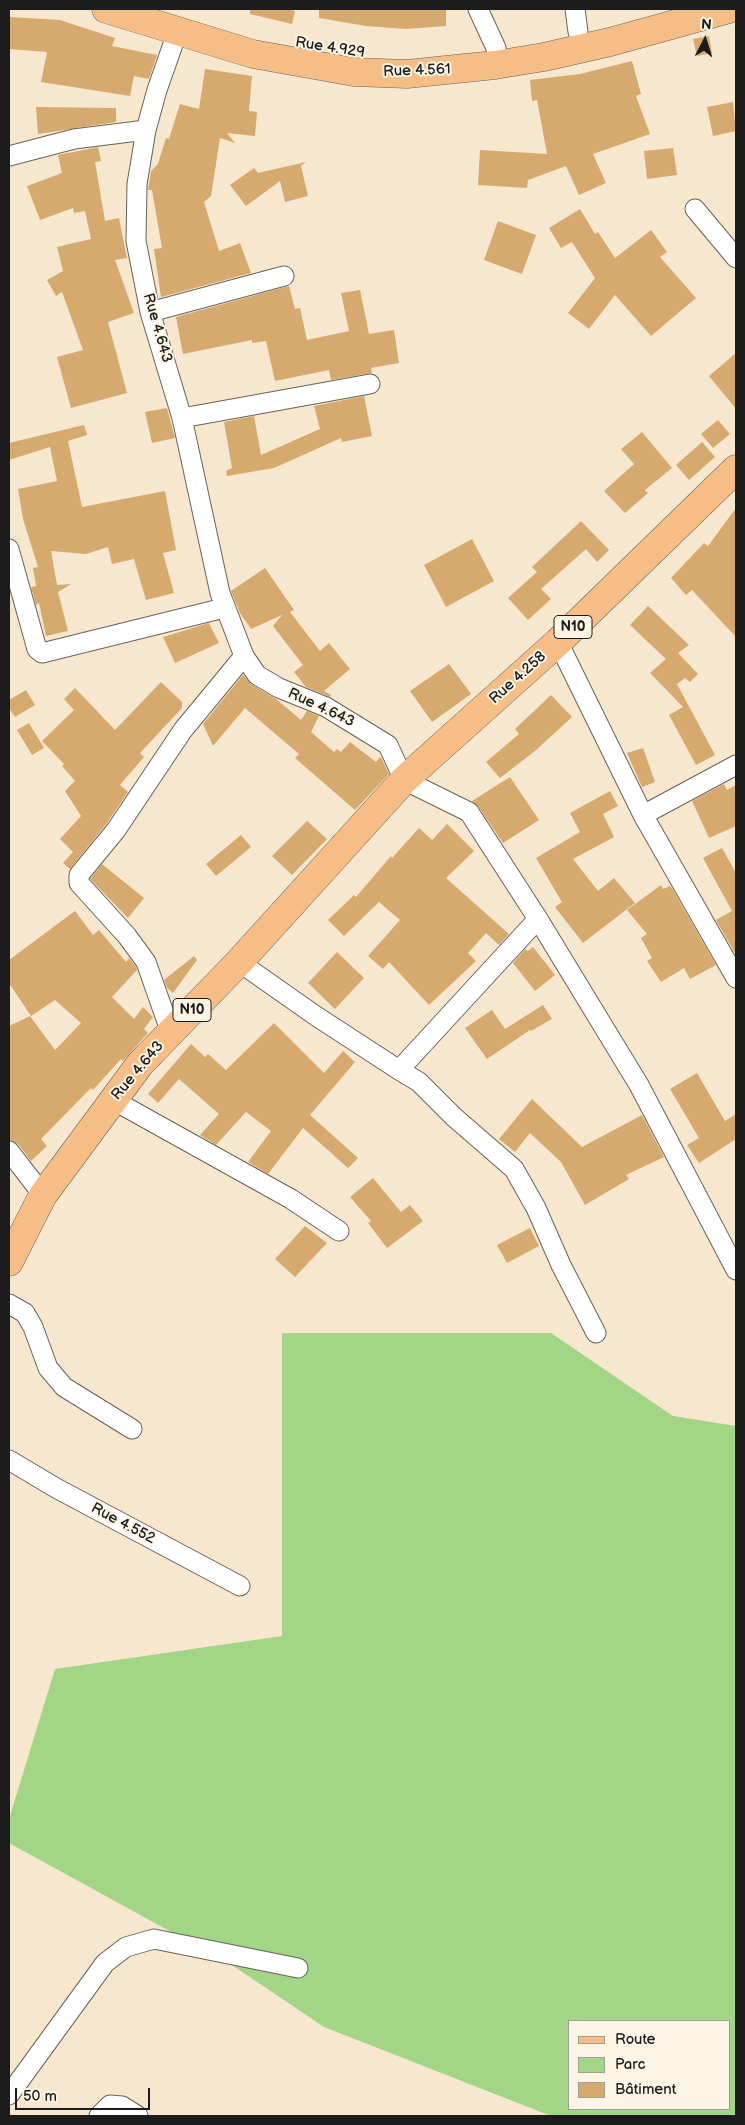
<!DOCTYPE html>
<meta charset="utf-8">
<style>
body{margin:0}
#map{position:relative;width:745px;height:2125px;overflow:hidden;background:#f6e7ce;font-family:"Balsamiq Sans",sans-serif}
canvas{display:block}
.frame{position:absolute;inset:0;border:10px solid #1c1c1c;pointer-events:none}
.legend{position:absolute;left:568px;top:2020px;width:162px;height:90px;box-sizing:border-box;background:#fcf5e5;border:1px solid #a29e95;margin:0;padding:6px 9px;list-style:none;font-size:15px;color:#1c1c1c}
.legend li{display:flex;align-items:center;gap:10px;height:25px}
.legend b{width:25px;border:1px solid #a29e95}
.north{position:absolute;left:680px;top:15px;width:50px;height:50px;-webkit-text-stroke:4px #fcf5e5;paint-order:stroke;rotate:5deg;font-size:14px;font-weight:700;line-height:20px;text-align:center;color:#1c1c1c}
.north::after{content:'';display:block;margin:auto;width:18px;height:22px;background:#1c1c1c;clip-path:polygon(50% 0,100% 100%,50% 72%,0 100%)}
.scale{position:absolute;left:15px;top:2088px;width:135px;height:22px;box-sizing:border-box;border:2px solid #1c1c1c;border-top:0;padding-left:6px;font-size:15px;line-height:18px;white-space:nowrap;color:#1c1c1c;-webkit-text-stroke:4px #fcf5e5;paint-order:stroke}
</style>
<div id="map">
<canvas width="745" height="2125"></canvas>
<div class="frame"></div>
<ul class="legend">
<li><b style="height:6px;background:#f6be86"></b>Route</li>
<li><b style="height:14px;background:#a2d686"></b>Parc</li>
<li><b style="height:14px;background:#d6aa6f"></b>Bâtiment</li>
</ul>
<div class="north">N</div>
<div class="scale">50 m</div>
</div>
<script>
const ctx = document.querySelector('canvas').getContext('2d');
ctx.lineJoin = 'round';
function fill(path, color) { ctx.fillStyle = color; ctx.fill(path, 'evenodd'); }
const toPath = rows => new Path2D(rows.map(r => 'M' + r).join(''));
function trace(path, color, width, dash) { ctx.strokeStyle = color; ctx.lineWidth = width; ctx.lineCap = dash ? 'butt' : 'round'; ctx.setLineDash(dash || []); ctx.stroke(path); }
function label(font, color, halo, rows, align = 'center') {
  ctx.font = font + ' "Balsamiq Sans",sans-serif'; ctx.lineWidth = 4; ctx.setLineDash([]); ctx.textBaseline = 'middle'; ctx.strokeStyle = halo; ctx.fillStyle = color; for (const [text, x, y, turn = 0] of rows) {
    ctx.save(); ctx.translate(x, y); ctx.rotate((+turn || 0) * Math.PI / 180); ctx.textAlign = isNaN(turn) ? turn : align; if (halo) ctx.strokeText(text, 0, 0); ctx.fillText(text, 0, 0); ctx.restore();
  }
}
fill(toPath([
 [282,1333,551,1333,673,1416,736,1426,736,2116,551,2116,324,2027,235,1967,9,1843,9,1819,55,1669,282,1636],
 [569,2021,729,2021,729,2109,569,2109]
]), '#a2d686');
fill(toPath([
 [250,9,287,9,295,11,292,24,250,14],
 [319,9,446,9,446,26,406,29,366,26,319,18],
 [9,17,60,20,115,38,112,46,157,55,149,79,134,76,130,96,41,82,47,52,9,49],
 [709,36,712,53,697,56,693,39],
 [632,61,641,94,636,96,650,134,593,154,606,183,579,195,566,166,528,180,527,188,478,185,480,150,547,154,537,100,532,101,530,80,580,74],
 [205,69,252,76,249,111,257,112,255,136,227,133,235,143,220,138,211,196,204,202,219,251,240,243,251,273,161,297,154,249,162,248,152,190,148,190,151,171,158,164,166,138,169,139,180,104,199,109],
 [733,102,736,131,713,136,707,107],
 [36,107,116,108,116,122,38,134],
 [98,147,101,161,95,162,105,221,119,218,127,258,115,260,134,313,108,322,127,393,71,408,57,357,83,350,62,292,56,296,47,280,63,271,57,247,91,239,85,211,74,213,73,208,40,220,27,186,62,173,58,155],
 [673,148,677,175,647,179,644,151],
 [306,162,301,166,308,196,285,202,280,181,246,206,230,185,254,168,258,173],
 [580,209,595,234,598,232,615,258,651,230,667,252,660,257,696,298,651,336,615,295,589,329,568,313,595,278,572,242,561,248,549,228],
 [498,221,536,235,522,274,484,260],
 [289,286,295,309,300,308,307,340,349,331,341,293,360,290,369,334,394,330,399,363,371,368,372,373,331,380,329,370,275,381,266,341,252,343,252,340,183,354,176,317],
 [736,353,736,409,709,376],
 [364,396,372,436,342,442,341,438,274,468,227,476,226,471,232,468,224,422,254,416,261,455,320,429,314,406],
 [167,408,175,438,152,443,145,412],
 [718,420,730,434,713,448,701,434],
 [84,425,87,435,68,441,82,507,165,491,176,550,163,553,174,593,146,600,134,559,112,564,108,547,86,554,51,551,57,585,71,584,58,592,68,631,46,636,39,603,36,605,31,587,36,586,33,568,38,567,23,519,18,489,57,481,50,447,9,460,9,443],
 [642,432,672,468,645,490,648,493,625,513,604,491,634,464,621,449],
 [702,442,715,457,689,480,676,465],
 [736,508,736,637,692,590,686,595,671,578,704,543,708,546],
 [581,521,609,550,597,562,586,549,541,589,551,599,528,620,508,598,537,572,532,567],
 [472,539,494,581,446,607,424,565],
 [265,568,294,610,290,612,320,651,329,643,350,669,324,691,331,695,330,697,306,687,294,672,303,665,273,626,282,615,251,629,240,613,231,591],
 [648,606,689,645,678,653,698,674,690,682,685,678,677,684,715,755,696,765,669,715,683,707,650,673,666,659,630,625],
 [209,623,219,643,175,663,163,637],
 [449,664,471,694,432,722,410,691],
 [243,675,251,684,276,699,301,720,307,711,319,716,311,732,334,752,337,749,341,752,350,742,376,762,380,757,382,759,389,774,355,810,295,758,299,754,245,708,213,746,203,724],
 [161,682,182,702,182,708,140,753,144,757,120,785,128,792,107,823,70,869,63,863,73,852,60,839,81,816,65,791,75,781,62,766,64,764,42,741,74,710,64,699,75,688,115,730],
 [26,690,35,705,15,717,9,708,9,700],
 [551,695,572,717,535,751,500,778,486,762,519,734,515,729],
 [29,723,44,748,32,755,17,730],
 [643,748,655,782,642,787,627,753],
 [510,777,539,820,503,843,478,806,472,801],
 [724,784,727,790,736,785,736,826,709,838,692,801],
 [610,791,618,806,603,814,614,837,573,859,598,891,614,878,635,903,583,943,555,907,562,902,536,858,580,832,570,813],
 [307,821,327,839,292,875,272,856],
 [447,824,474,851,446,878,509,934,499,945,486,933,468,953,476,961,429,1005,389,962,383,969,368,956,400,920,379,902,344,936,328,920,354,895,356,897,391,856,392,858,419,828,432,840],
 [241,835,251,847,216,876,206,864],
 [722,848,736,873,736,955,716,920,732,911,703,858],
 [102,864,144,898,128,918,90,879],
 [661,885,663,889,670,886,672,888,716,965,690,979,684,968,661,982,647,961,652,958,641,938,647,934,627,910],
 [75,911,93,935,99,930,126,962,129,958,136,967,137,970,112,997,134,1019,143,1007,153,1017,144,1029,148,1033,123,1061,121,1059,93,1090,91,1088,41,1139,47,1146,31,1161,18,1144,9,1140,9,1026,30,1016,55,1050,81,1023,55,1000,31,1016,9,983,9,960],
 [533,947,555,975,535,991,513,963,525,949,528,951],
 [337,952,364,978,335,1009,308,983],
 [194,956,197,960,173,993,167,988,164,980],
 [543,1005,552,1019,531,1031,530,1030,487,1059,465,1028,492,1010,505,1029],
 [274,1023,324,1073,343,1051,355,1062,310,1115,358,1158,348,1168,303,1128,268,1174,248,1162,271,1131,246,1112,216,1145,200,1135,219,1114,179,1079,158,1103,148,1094,191,1044,205,1057,208,1054,226,1070],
 [697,1073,725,1121,736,1114,736,1139,699,1163,687,1145,699,1138,670,1089],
 [532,1099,582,1147,642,1115,664,1157,626,1175,629,1179,585,1205,561,1162,530,1133,515,1152,499,1139],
 [373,1178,401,1212,410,1205,423,1221,387,1248,368,1223,371,1221,350,1197],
 [305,1226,327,1243,295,1277,275,1259],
 [530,1228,539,1246,507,1263,497,1245]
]), '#d6aa6f');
const street = toPath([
 [478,9,496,48],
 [575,9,578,32],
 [178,30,157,90,146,130,137,184,136,241,150,312,182,418,220,593,244,656,257,675,279,688,326,707,388,745,404,780,469,812,538,919,639,1085,736,1270],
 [9,156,74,139,146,130],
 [695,209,736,258],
 [150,312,284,276],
 [182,418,370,384],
 [9,549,37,649,42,653,224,608],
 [558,642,643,815,736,978],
 [643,815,736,765],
 [239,962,316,1016,399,1070,538,919],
 [171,1033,146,962,127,936,79,883,79,875,116,830,183,730,244,656],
 [399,1070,419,1082,454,1117,514,1169,536,1208,561,1265,596,1333],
 [113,1100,291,1199,339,1231],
 [9,1151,43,1195],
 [9,1304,25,1313,33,1327,48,1368,64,1387,132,1429],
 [9,1460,56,1488,240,1586],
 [9,2095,105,1963,126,1947,154,1939,298,1968],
 [99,2116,110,2105,122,2106,138,2116]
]);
const primary = toPath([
 [106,9,253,54,354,72,407,74,495,65,544,57,610,42,729,9]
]);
const highway = toPath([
 [9,1262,43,1195,140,1064,239,962,404,780,558,642,736,469]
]);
trace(street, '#68635a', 21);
trace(primary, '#68635a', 29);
trace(highway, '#68635a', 29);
trace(street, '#fff', 19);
trace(primary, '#f6be86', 28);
trace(highway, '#f6be86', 28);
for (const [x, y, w] of [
 [573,627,38],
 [192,1010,38]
]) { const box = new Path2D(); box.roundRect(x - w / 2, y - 11.5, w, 23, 4); ctx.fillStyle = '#fcf5e5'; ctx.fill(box); trace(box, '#1c1c1c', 1); }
label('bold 14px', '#1c1c1c', null, [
 ["N10",573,627],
 ["N10",192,1010]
]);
label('15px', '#1c1c1c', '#fcf5e5', [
 ["Rue 4.929",330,48,9],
 ["Rue 4.561",417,71,-2],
 ["Rue 4.643",157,328,74],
 ["Rue 4.258",518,678,-42],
 ["Rue 4.643",321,708,25],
 ["Rue 4.643",138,1071,-50],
 ["Rue 4.552",123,1524,28]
]);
</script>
